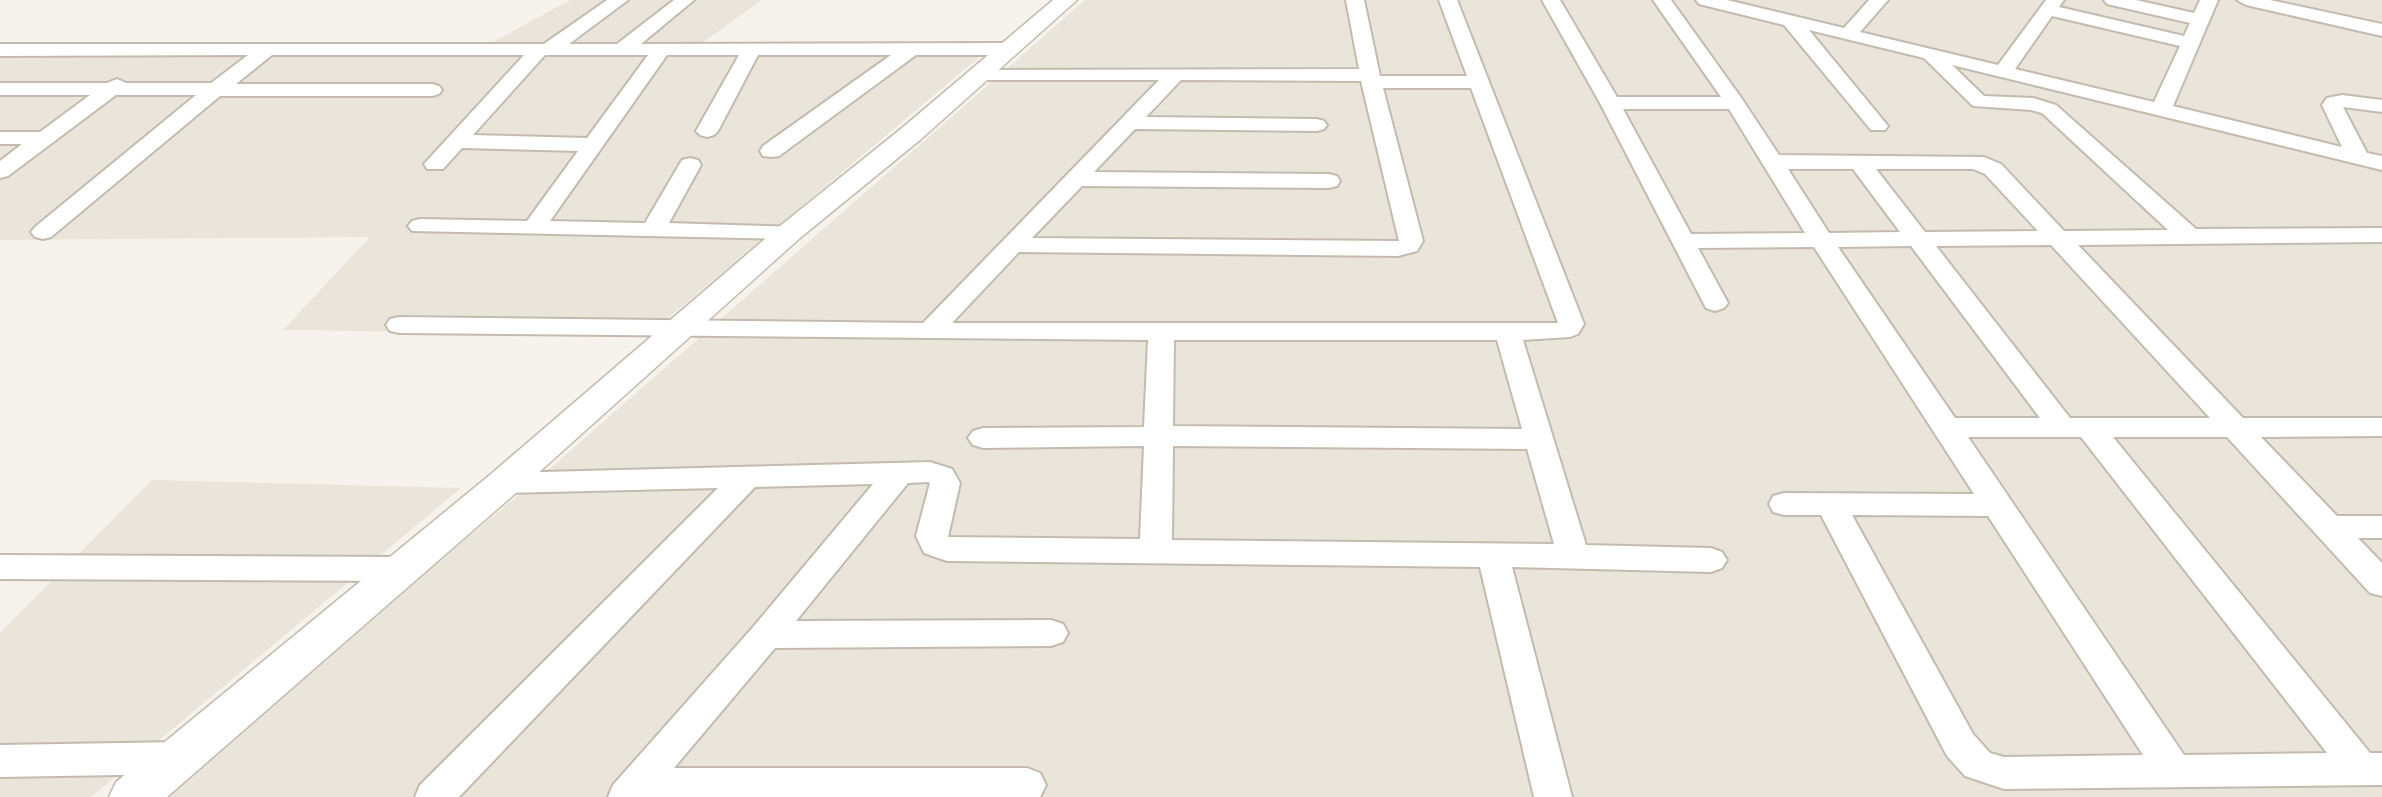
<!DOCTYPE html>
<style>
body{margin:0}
canvas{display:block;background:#f6f3ec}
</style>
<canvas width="2382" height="797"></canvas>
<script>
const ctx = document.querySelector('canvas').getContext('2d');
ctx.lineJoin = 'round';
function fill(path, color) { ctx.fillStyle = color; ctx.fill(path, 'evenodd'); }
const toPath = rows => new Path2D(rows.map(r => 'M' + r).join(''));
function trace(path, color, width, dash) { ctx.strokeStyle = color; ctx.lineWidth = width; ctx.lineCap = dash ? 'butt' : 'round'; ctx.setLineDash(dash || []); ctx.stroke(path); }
fill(toPath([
 [570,0,762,0,695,48,989,49,648,335,283,330,370,237,0,240,0,57,18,50,480,49],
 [1085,0,2382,0,2382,797,158,797,553,466],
 [152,480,461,488,91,797,0,797,0,633]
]), '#eae5da');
const minor = toPath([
 [607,0,628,0,569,44,617,44,674,0,694,0,641,44,1009,43,1019,49,1009,55,916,55,779,156,771,157,763,156,760,151,763,146,891,55,758,55,718,131,714,135,707,137,700,135,696,131,739,55,667,55,550,221,645,223,682,160,690,158,698,160,701,165,669,223,798,227,802,232,798,237,790,239,412,231,408,226,412,221,420,219,527,221,578,151,462,148,443,169,427,169,424,164,524,55,272,55,236,84,432,84,439,86,442,90,439,94,432,96,220,96,51,237,43,239,35,237,31,232,35,227,196,95,116,95,8,176,0,178,0,161,22,144,0,144,0,132,40,132,90,95,0,95,0,83,107,83,117,79,126,83,211,83,248,55,0,56,0,44,544,44,607,0],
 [545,55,648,55,587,138,473,135,545,55],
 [1346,0,1364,0,1380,76,1467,76,1439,0,1457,0,1584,324,1578,334,1570,337,1523,340,1586,545,1711,548,1722,552,1727,560,1722,568,1711,572,1512,567,1572,797,1534,797,1480,567,947,561,924,553,916,536,930,483,928,482,908,483,796,621,1051,620,1063,624,1068,633,1063,642,1051,646,775,648,674,768,1027,768,1040,773,1046,785,1040,797,608,797,613,785,754,626,873,484,755,487,459,797,415,797,420,785,718,488,504,493,493,490,489,483,493,476,504,473,930,462,952,469,960,483,948,537,1140,539,1144,446,983,448,973,445,968,438,973,431,983,428,1144,427,1148,340,399,333,390,331,386,325,390,319,399,317,923,323,1159,80,979,80,969,74,972,70,1359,69,1346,0],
 [1181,80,1361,81,1399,241,1032,238,1082,186,1329,188,1337,186,1340,181,1337,176,1329,174,1094,172,1135,129,1317,131,1324,129,1327,125,1324,121,1317,119,1146,117,1181,80],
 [1383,88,1471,88,1558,323,952,323,1019,252,1398,256,1417,251,1423,241,1383,88],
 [1174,340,1497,340,1522,429,1173,426,1174,340],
 [1173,446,1527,449,1554,544,1172,540,1173,446],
 [1542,0,1560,0,1617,97,1721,97,1653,0,1671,0,1742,99,1779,155,1984,157,2001,164,2064,231,2168,230,2042,113,2031,110,1973,106,1924,58,1809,30,1888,126,1885,130,1871,130,1784,25,1699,4,1696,0,1727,0,1844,28,1869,0,1888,0,1860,32,1998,65,2046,0,2064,0,2059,7,2184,36,2190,23,2107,4,2104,0,2136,0,2194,13,2200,0,2218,0,2173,106,2342,147,2322,105,2327,98,2342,95,2382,100,2382,112,2343,107,2367,153,2382,156,2382,170,1952,65,1984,96,2033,98,2056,105,2196,229,2382,228,2382,242,2078,245,2243,418,2382,418,2382,436,2261,437,2337,516,2382,516,2382,538,2358,538,2382,563,2382,596,2370,593,2227,437,2113,437,2370,753,2382,753,2382,785,2004,789,1965,776,1947,756,1821,515,1784,515,1773,512,1769,504,1773,496,1784,493,1974,494,1814,247,1698,248,1728,303,1724,308,1715,311,1706,308,1600,103,1542,0],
 [2052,16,2180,46,2154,102,2015,69,2052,16],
 [1623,109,1729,109,1805,233,1691,234,1623,109],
 [1788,169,1853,169,1900,232,1829,233,1788,169],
 [1876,169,1973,169,1985,174,2038,231,1925,232,1876,169],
 [2051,245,2210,418,2070,418,1936,246,2051,245],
 [1911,246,2040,418,1955,418,1838,247,1911,246],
 [1968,437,2081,437,2327,753,2184,755,1968,437],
 [1852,515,1988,516,2143,755,2004,757,1990,753,1973,734,1852,515],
 [2237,0,2270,0,2382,24,2382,36,2246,5,2237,0],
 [0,555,402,557,413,560,418,569,413,578,402,581,0,579,0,555],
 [179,742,192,747,198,758,192,769,179,774,0,777,0,745,179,742]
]);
const tertiary = toPath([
 [1053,0,1077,0,920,140,800,238,517,492,167,797,109,797,116,782,491,474,780,226,902,128,1053,0]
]);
trace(minor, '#c2bbae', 4);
trace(tertiary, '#c2bbae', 3);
fill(minor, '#fff');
fill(tertiary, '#fff');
</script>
